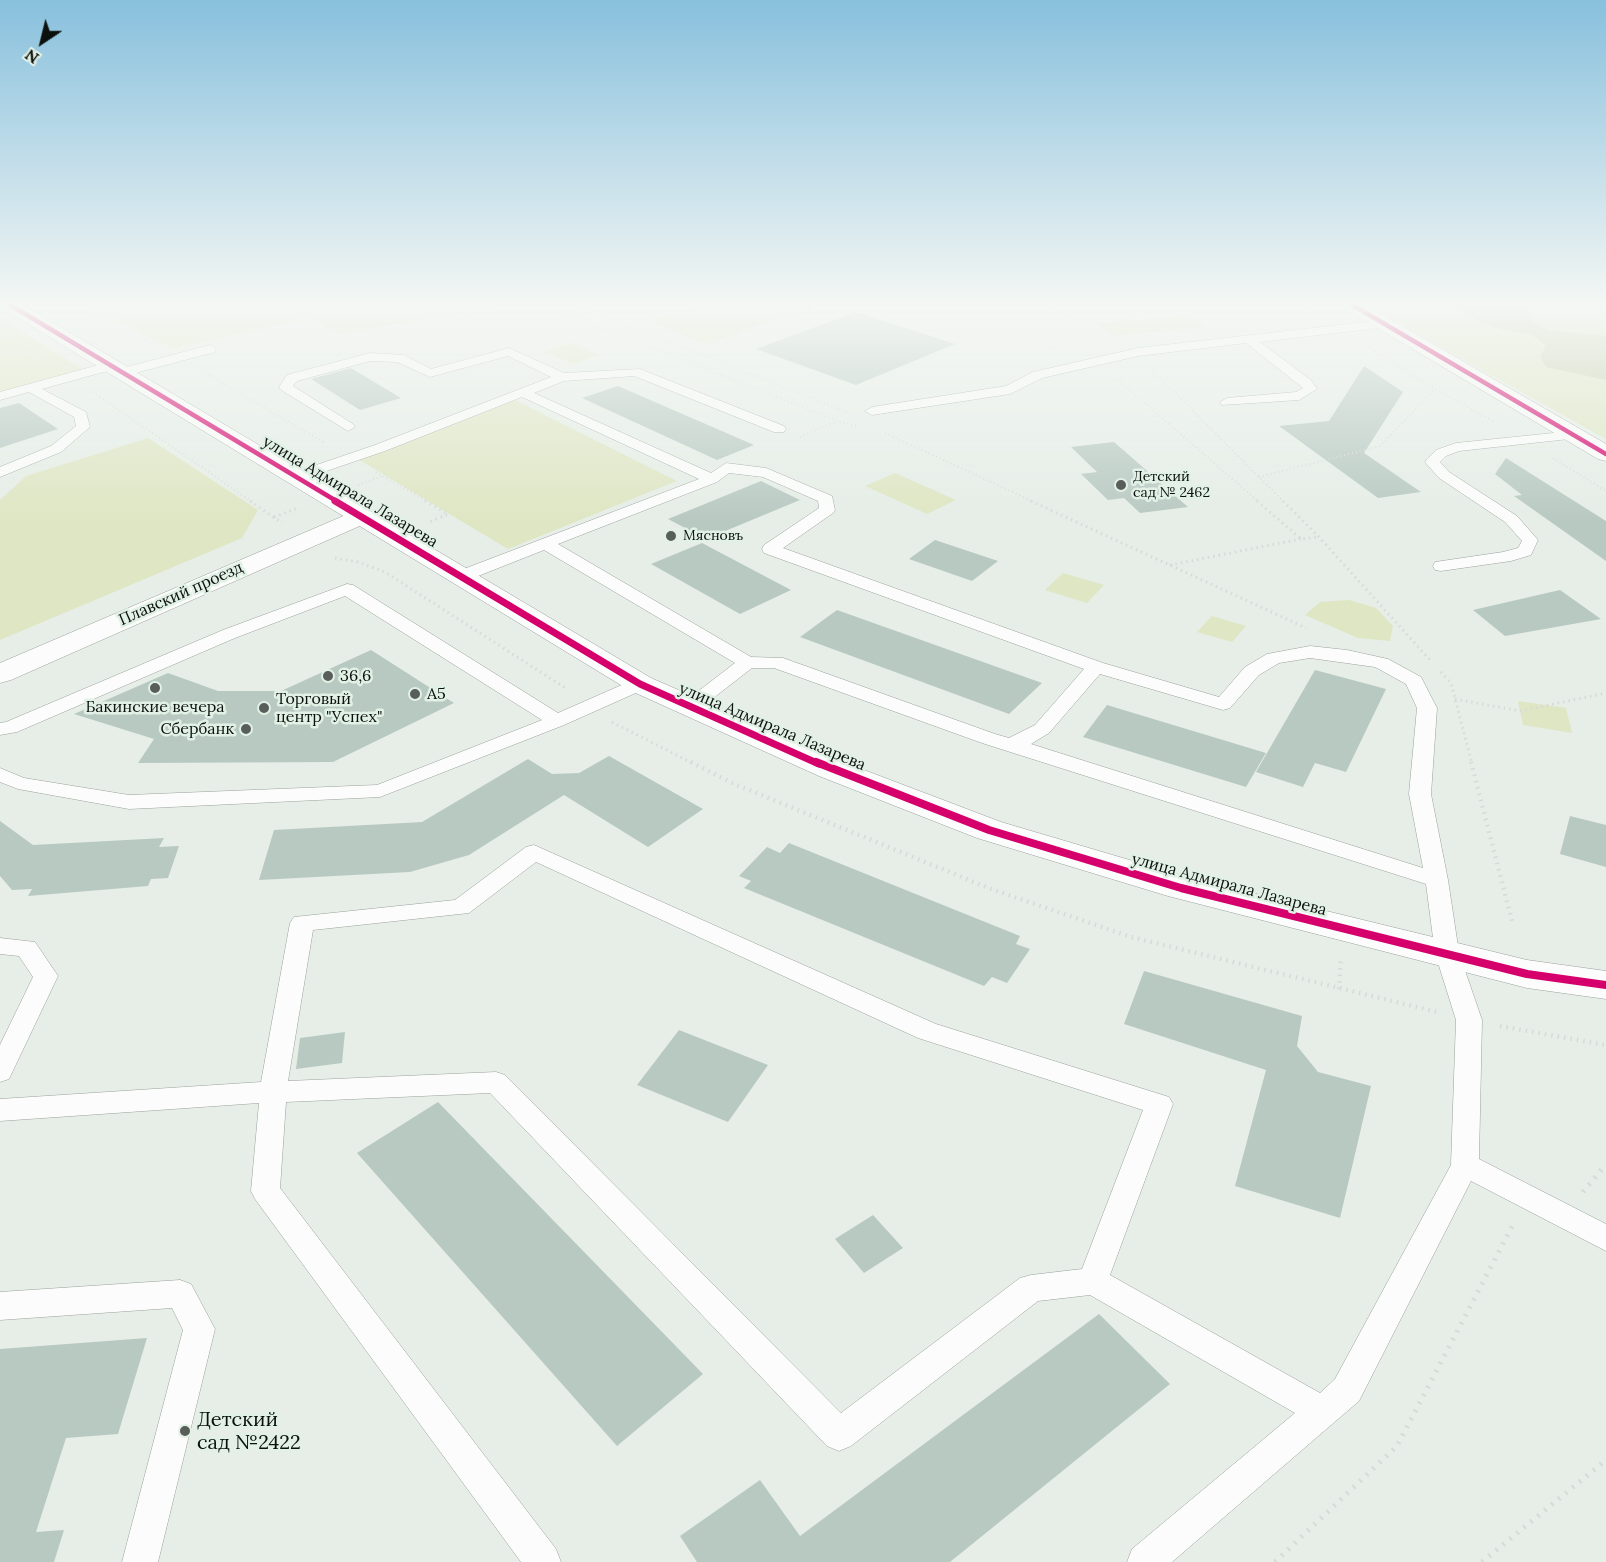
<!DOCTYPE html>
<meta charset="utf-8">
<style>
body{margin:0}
#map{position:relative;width:1606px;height:1562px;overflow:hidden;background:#e6eee7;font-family:Lora,serif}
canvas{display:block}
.north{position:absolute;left:12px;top:12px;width:60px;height:60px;-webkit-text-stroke:4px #e2f1e6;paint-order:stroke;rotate:215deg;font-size:16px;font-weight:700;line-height:24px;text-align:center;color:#0c110d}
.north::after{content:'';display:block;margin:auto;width:21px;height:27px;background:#0c110d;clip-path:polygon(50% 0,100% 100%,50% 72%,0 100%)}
</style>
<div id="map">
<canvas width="1606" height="1562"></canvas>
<div class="north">N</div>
</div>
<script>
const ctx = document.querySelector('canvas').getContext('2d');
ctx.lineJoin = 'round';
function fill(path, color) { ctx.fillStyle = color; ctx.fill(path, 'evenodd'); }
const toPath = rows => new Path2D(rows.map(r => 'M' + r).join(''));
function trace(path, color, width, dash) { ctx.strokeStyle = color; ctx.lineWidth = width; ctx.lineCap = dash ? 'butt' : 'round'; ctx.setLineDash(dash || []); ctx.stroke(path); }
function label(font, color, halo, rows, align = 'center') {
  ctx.font = font + ' Lora,serif'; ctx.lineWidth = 5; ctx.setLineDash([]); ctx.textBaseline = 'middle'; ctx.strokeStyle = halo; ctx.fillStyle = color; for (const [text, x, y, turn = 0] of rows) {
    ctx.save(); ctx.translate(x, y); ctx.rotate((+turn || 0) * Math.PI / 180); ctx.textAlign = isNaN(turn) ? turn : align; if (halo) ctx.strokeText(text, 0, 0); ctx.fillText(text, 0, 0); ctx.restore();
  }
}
fill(toPath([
 [82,303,528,303,339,334,309,318,173,349],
 [706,303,807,303,816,306,706,344,649,321],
 [1367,303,1606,303,1606,439,1439,346],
 [1190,315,1207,327,1112,336,1097,323],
 [0,318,84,370,0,392],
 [571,343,599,355,573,364,544,352],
 [515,400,677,481,508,549,351,455],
 [148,438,258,510,242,538,0,640,0,500,26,476],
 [895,473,956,500,927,514,865,486],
 [1063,573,1104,585,1087,603,1045,590],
 [1349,600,1376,608,1393,626,1390,641,1358,638,1305,615,1320,602],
 [1212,616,1246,626,1232,642,1197,632],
 [1518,701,1566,708,1572,733,1523,725]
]), '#dee6c3');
fill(toPath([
 [1457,303,1507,303,1524,309,1531,320,1547,330,1606,336,1606,380,1546,367,1540,356,1546,346,1532,335,1500,329,1477,320,1460,310]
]), '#c6ceab');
fill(toPath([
 [856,312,955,344,856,385,756,349],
 [1364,366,1403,392,1364,453,1421,492,1378,498,1279,426,1329,421],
 [351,368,401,398,360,410,311,379],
 [618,386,754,445,717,460,582,398],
 [19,403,58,429,0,448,0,408],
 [1114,442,1145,469,1188,507,1140,513,1124,498,1108,500,1081,474,1097,472,1071,447],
 [1506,458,1606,521,1606,561,1514,496,1522,495,1495,474],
 [761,481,800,500,706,539,668,519],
 [935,540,998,561,972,581,909,559],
 [702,543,791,590,740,614,651,564],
 [1560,590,1601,619,1505,636,1473,610],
 [837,610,1042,683,1009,714,800,637],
 [371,650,454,703,333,762,138,763,154,739,74,714,168,673,218,691,281,691],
 [1315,670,1386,689,1346,772,1315,763,1303,787,1256,772],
 [1107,705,1266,753,1246,787,1083,737],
 [609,756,703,809,648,847,564,795,469,855,410,872,259,880,274,830,422,822,528,759,552,774,579,773],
 [1570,816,1606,825,1606,867,1560,854],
 [0,821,33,845,164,838,159,847,179,846,168,878,151,879,148,886,28,896,32,889,12,890,0,876],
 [789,843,1020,936,1016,944,1030,949,1007,983,992,977,984,986,744,888,751,881,739,876,767,847,780,853],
 [1144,971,1302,1016,1297,1046,1318,1072,1371,1086,1340,1218,1235,1186,1266,1070,1124,1024],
 [679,1030,768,1065,728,1122,637,1085],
 [345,1032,342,1063,296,1069,300,1038],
 [438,1102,703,1374,617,1446,357,1153],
 [873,1215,903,1248,864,1273,835,1239],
 [1099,1314,1170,1384,950,1562,697,1562,680,1536,760,1480,800,1536],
 [147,1338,118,1434,66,1438,36,1532,64,1530,54,1562,0,1562,0,1349]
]), '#b8c9c2');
const service = toPath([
 [1383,320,1387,321,1387,327,1260,342,1312,381,1317,389,1299,400,1222,405,1220,402,1227,398,1296,392,1303,388,1246,343,1138,356,1042,378,1010,394,872,415,865,411,872,407,1006,386,1033,372,1138,348,1383,320],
 [210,345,216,349,215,352,124,376,117,372,119,369,210,345],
 [509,348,564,373,640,369,784,426,786,429,784,432,774,432,634,376,564,381,534,393,711,473,726,463,766,468,832,496,835,510,833,513,783,548,1103,663,1219,697,1245,667,1267,654,1310,646,1347,650,1388,659,1421,677,1437,708,1431,794,1448,880,1459,953,1482,1020,1479,1159,1606,1224,1606,1251,1471,1181,1359,1401,1172,1562,1127,1562,1132,1549,1295,1413,1090,1295,1038,1301,851,1446,839,1451,827,1446,490,1093,286,1102,280,1188,556,1549,561,1562,521,1562,255,1199,251,1191,259,1103,0,1121,0,1099,261,1082,290,923,294,917,455,900,526,847,534,845,936,1024,1169,1097,1173,1104,1110,1275,1320,1393,1335,1379,1451,1165,1456,1020,1435,953,1426,884,982,743,774,668,752,668,698,710,684,710,681,706,684,702,735,663,544,550,468,580,462,581,456,580,453,576,456,572,699,479,522,397,385,451,303,479,298,481,290,476,293,473,375,445,551,377,508,356,430,377,397,362,370,361,297,381,293,386,353,424,355,427,348,431,281,390,279,387,287,375,370,353,404,355,431,369,509,348],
 [729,473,763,477,818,501,819,508,764,545,762,549,764,553,1084,669,1035,725,1009,738,995,734,783,658,751,657,558,544,717,482,729,473],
 [1310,658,1375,667,1406,684,1417,708,1409,794,1423,868,1031,744,1049,733,1100,674,1223,710,1230,708,1259,675,1279,663,1310,658],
 [536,862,918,1038,1143,1110,1082,1269,1031,1275,1020,1278,841,1413,505,1075,496,1072,288,1081,313,930,469,913,536,862],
 [113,361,120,365,118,368,42,389,86,412,90,427,61,452,0,477,0,467,51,446,76,426,74,417,29,392,0,400,0,392,113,361],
 [1573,431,1578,432,1580,435,1578,438,1459,451,1446,456,1440,462,1449,472,1517,516,1538,540,1531,555,1511,561,1441,571,1435,570,1433,566,1435,562,1503,552,1518,548,1522,541,1505,522,1439,478,1425,462,1427,459,1436,450,1456,443,1573,431],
 [347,584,353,585,558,713,633,680,640,678,647,680,650,684,647,688,564,725,380,797,129,809,18,789,0,782,0,768,24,778,129,795,377,785,542,720,345,596,235,638,17,732,0,735,0,723,6,722,223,630,347,584],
 [0,938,35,942,58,976,9,1079,0,1082,0,1045,33,977,19,956,0,954,0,938],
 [180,1280,191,1284,215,1329,158,1562,122,1562,183,1330,172,1308,0,1320,0,1292,180,1280]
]);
const minor = toPath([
 [362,508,371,511,375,516,371,521,11,680,0,683,0,663,362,508]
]);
const tertiary = toPath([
 [0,303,20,303,651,678,843,762,1001,822,1187,877,1527,960,1606,971,1606,999,1527,988,1168,896,977,838,819,776,629,690,0,307,0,303],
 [1340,303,1362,303,1606,444,1606,461,1598,459,1342,307,1340,303]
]);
trace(service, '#9ba19c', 1);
trace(minor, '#9ba19c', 1);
trace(tertiary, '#9ba19c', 1);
trace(toPath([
 [74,303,148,342],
 [538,303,838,421,856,426],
 [571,303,849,413],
 [1003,303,1051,350],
 [1049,303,1100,339],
 [1297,303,1308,310],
 [183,312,200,313],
 [153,332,197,303],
 [153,333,170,334,216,303],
 [11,337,47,362],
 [118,340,134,335],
 [1368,347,1435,389,1493,421],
 [0,352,38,357],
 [1153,371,1284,502],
 [205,373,325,443],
 [1117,379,1259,502],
 [93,392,252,502],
 [885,433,1034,502],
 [800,437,837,421],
 [1553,458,1606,491],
 [376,472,428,502],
 [1259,477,1380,446,1435,389],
 [358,485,382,476]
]), '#d7dad8', 2, [1, 3]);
trace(toPath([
 [250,501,282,523],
 [425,501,448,514,427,523],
 [1031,501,1306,628],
 [1257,501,1301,539,1319,537],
 [1283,501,1319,537,1430,660],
 [274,517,298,508],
 [335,558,358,562,385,572,567,689],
 [1170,565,1301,539],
 [1441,672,1451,683,1472,764],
 [1455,699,1520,711,1606,693],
 [612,722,694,764]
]), '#d7dad8', 3, [1.5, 4]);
trace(toPath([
 [691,762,732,783,991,889,1131,937,1437,1012],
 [1471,762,1512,921],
 [1339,989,1341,957],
 [1500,1026,1606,1045]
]), '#d7dad8', 4.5, [1.5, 5]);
trace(toPath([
 [1583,1192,1606,1164],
 [1275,1562,1397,1446,1515,1221],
 [1482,1562,1606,1460]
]), '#d7dad8', 5, [2, 7]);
fill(service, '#fbfcfb');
fill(minor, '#fbfcfb');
fill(tertiary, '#fbfcfb');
trace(toPath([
 [7,303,338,502],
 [1349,303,1606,454]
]), '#d6006c', 4.5);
trace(toPath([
 [335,501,640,684,819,764]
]), '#d6006c', 7);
trace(toPath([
 [816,762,989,830,1181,888,1527,974,1606,985]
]), '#d6006c', 8);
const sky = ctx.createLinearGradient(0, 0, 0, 522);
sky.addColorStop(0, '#88c0dd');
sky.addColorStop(0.58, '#f4f7f4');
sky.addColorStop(1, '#f4f7f400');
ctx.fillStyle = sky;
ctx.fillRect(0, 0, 1606, 522);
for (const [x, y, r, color] of [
 [1121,485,6,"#585e59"],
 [671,536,6,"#585e59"],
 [328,676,6,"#585e59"],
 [155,688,6,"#585e59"],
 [415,694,6,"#585e59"],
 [264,708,6,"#585e59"],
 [246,729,6,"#585e59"],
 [185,1431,6,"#585e59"]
]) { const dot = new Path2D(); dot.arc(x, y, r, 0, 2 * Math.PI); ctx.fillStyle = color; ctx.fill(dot); trace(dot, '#e2f1e6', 2); }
label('14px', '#0c110d', '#e2f1e6', [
 ["Детский",1133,477],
 ["сад № 2462",1133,493],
 ["Мясновъ",683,536]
], 'left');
label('16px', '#0c110d', '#e2f1e6', [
 ["улица Адмирала Лазарева",350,492,31],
 ["Плавский проезд",181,594,-24],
 ["улица Адмирала Лазарева",772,727,23],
 ["улица Адмирала Лазарева",1229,885,15]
]);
label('16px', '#0c110d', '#e2f1e6', [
 ["36,6",340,676],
 ["А5",427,694],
 ["Торговый",276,699],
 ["центр \"Успех\"",276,717],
 ["Бакинские вечера",155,707,"center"],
 ["Сбербанк",234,729,"right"]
], 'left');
label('20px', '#0c110d', '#e2f1e6', [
 ["Детский",197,1420],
 ["сад №2422",197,1443]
], 'left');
</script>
